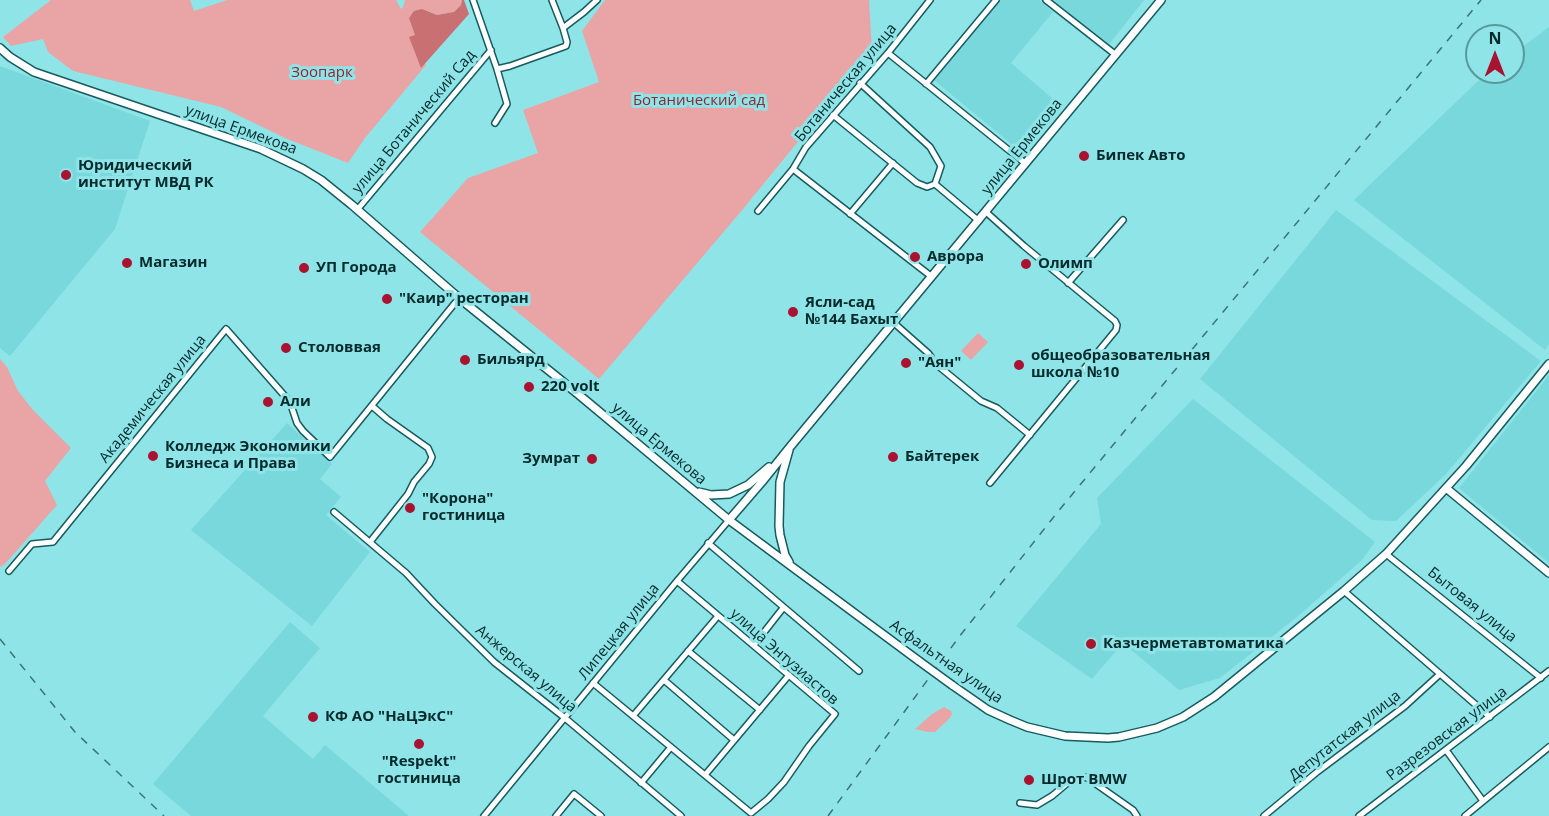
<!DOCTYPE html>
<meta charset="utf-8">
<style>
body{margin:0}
#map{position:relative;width:1549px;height:816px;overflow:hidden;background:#8fe4e7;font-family:"Open Sans",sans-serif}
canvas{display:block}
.north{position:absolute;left:1465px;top:24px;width:60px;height:60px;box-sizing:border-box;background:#8fe4e7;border:2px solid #579a9c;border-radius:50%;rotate:0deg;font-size:16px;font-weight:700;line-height:24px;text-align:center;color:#042a2c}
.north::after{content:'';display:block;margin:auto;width:21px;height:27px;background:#a91230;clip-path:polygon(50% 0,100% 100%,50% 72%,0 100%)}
</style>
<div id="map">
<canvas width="1549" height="816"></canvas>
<div class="north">N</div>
</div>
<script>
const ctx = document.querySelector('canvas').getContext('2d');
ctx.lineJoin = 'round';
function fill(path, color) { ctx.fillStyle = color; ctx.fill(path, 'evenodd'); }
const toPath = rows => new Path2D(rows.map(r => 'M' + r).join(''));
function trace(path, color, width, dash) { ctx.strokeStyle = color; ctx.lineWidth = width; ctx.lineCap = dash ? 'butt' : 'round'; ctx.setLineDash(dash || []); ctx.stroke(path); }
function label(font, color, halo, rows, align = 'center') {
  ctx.font = font + ' "Open Sans",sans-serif'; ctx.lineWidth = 6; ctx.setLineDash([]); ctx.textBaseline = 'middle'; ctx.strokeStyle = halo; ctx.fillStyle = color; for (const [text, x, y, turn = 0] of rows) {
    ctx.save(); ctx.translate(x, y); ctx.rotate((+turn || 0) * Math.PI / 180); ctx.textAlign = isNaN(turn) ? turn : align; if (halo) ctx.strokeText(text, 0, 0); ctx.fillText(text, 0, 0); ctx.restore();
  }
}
fill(toPath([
 [1001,0,1039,0,1053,12,1011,63,1060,105,1021,152,934,80],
 [1048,0,1144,0,1107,47],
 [1549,27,1549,344,1545,350,1354,200,1478,81,1490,72,1513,72,1513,54],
 [0,66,150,121,115,229,10,356,0,348],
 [1336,210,1541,361,1446,474,1396,521,1372,520,1200,379],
 [1549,375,1549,563,1459,488],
 [1193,399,1375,542,1362,560,1297,617,1220,678,1179,690,1123,643,1092,679,1016,626,1101,524,1097,498],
 [287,423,332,464,320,479,341,497,326,515,370,552,312,626,191,530],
 [290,622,320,648,263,716,313,759,325,745,409,816,191,816,153,784]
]), '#79d8dc');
fill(toPath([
 [51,0,190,0,194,11,227,0,396,0,401,9,403,7,405,0,462,0,461,5,454,12,437,15,428,11,415,35,413,36,426,65,365,138,348,163,285,138,221,107,73,71,48,52,43,39,11,46,3,37],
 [605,0,869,0,872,51,743,209,599,379,420,232,468,178,538,153,523,110,599,82,582,31],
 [978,333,988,342,971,360,961,351],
 [0,359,7,367,18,391,33,410,71,448,45,481,57,505,5,564,0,567],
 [944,707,951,711,952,714,950,718,935,732,928,732,915,729,932,714]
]), '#e9a5a5');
fill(toPath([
 [462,0,464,0,469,14,421,68,409,37,415,35,409,18,414,11,422,9,437,15,454,12,461,5]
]), '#c97072');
const street = toPath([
 [473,0,497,69,507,104,495,123],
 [552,0,563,28],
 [1046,0,1116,55],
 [888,53,1026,164],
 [497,69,510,66,566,46,567,42,563,28,584,12,597,0],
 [860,83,930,147,941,166,935,184,979,221],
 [926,84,996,0],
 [833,115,917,183,927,187,935,184],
 [793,169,932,277],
 [357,210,491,50],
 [758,211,793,169,806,147,888,53,930,0],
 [986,212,1024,246,1115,321,1117,325,1116,330,990,483],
 [850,214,893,163],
 [1068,283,1123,220],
 [894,323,928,353,931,357,931,360,981,401,997,408,1030,435],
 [334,512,406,573,435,604,494,662,565,718,681,816],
 [370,542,408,494,414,482,429,464,432,457,428,448,387,419,372,406],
 [708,543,859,671],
 [1386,554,1541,678],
 [9,571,32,544,53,542,226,329,290,402,297,423,303,431,330,457,459,298],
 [1344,591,1490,717],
 [754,645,783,608],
 [688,651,760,710],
 [664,680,734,740],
 [593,683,751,813,768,799,784,782,809,746,835,714,677,581],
 [633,716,718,616],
 [1446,750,1483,801],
 [705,775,789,675],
 [641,783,671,747],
 [1020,803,1037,805,1052,796,1071,780,1086,777,1133,810,1137,816],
 [484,816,677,581,729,520],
 [556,816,574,794,601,816],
 [1264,816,1317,772,1405,706,1440,674],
 [1359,816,1549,671],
 [1465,816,1549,747]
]);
const secondary = toPath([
 [0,48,10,57,34,72,261,149,303,169,321,180,352,205,459,298,578,394,729,520,919,661],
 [789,450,780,482,779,526,780,535,785,555,789,562],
 [1446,488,1549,573],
 [699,492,711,495,729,494,748,485,769,467],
 [729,520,761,483,790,447,1161,0],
 [952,685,988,710,1010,720,1027,727,1065,736,1108,738,1119,737,1157,728,1183,717,1214,697,1344,591,1386,554,1466,466,1549,364]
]);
trace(street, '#165b5e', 8);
trace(secondary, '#165b5e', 10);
trace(street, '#fff', 5);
trace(secondary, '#fff', 7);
trace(toPath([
 [0,639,75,732,164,816],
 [828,816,959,637,1056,514,1481,0]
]), '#3b7476', 1.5, [8, 8]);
const secondaryBridge = toPath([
 [919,661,952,685]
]);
trace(secondaryBridge, '#165b5e', 10, []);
trace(secondaryBridge, '#fff', 7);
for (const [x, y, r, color] of [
 [1084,156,6,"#a91230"],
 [66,175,6,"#a91230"],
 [915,257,6,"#a91230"],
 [127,263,6,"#a91230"],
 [1026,264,6,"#a91230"],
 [304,268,6,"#a91230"],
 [387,299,6,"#a91230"],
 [793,312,6,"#a91230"],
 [286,348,6,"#a91230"],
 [465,360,6,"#a91230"],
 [906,363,6,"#a91230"],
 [1019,365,6,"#a91230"],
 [529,387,6,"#a91230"],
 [268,402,6,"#a91230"],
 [153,456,6,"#a91230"],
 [893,457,6,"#a91230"],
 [592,459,6,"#a91230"],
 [410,508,6,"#a91230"],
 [1091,644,6,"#a91230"],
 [313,717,6,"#a91230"],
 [419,744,6,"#a91230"],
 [1029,780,6,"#a91230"]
]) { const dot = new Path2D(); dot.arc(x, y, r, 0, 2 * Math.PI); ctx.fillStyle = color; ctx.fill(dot); trace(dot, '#8fe4e7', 2); }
label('15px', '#912632', '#8fe4e7', [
 ["Зоопарк",322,73],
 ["Ботанический сад",699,101]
]);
label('15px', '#042a2c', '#8fe4e7', [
 ["Ботаническая улица",846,83,-50],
 ["улица Ботанический Сад",414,122,-50],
 ["улица Ермекова",241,130,20],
 ["улица Ермекова",1022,147,-51],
 ["Академическая улица",153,399,-51],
 ["улица Ермекова",659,444,40],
 ["Бытовая улица",1472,605,39],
 ["Липецкая улица",619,632,-51],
 ["улица Энтузиастов",784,657,41],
 ["Асфальтная улица",946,662,35],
 ["Анжерская улица",526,669,40],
 ["Разрезовская улица",1447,734,-37],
 ["Депутатская улица",1345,736,-38]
]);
label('bold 15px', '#042a2c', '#8fe4e7', [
 ["Бипек Авто",1096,156],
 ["Юридический",78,166],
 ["институт МВД РК",78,183],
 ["Аврора",927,257],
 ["Магазин",139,263],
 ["Олимп",1038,264],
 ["УП Города",316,268],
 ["\"Каир\" ресторан",399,299],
 ["Ясли-сад",805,303],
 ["№144 Бахыт",805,320],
 ["Столоввая",298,348],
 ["общеобразовательная",1031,356],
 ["школа №10",1031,373],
 ["Бильярд",477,360],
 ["\"Аян\"",918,363],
 ["220 volt",541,387],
 ["Али",280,402],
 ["Колледж Экономики",165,447],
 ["Бизнеса и Права",165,464],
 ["Байтерек",905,457],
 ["Зумрат",580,459,"right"],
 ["\"Корона\"",422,499],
 ["гостиница",422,516],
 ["Казчерметавтоматика",1103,644],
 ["КФ АО \"НаЦЭкС\"",325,717],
 ["\"Respekt\"",419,762,"center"],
 ["гостиница",419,779,"center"],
 ["Шрот BMW",1041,780]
], 'left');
</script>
